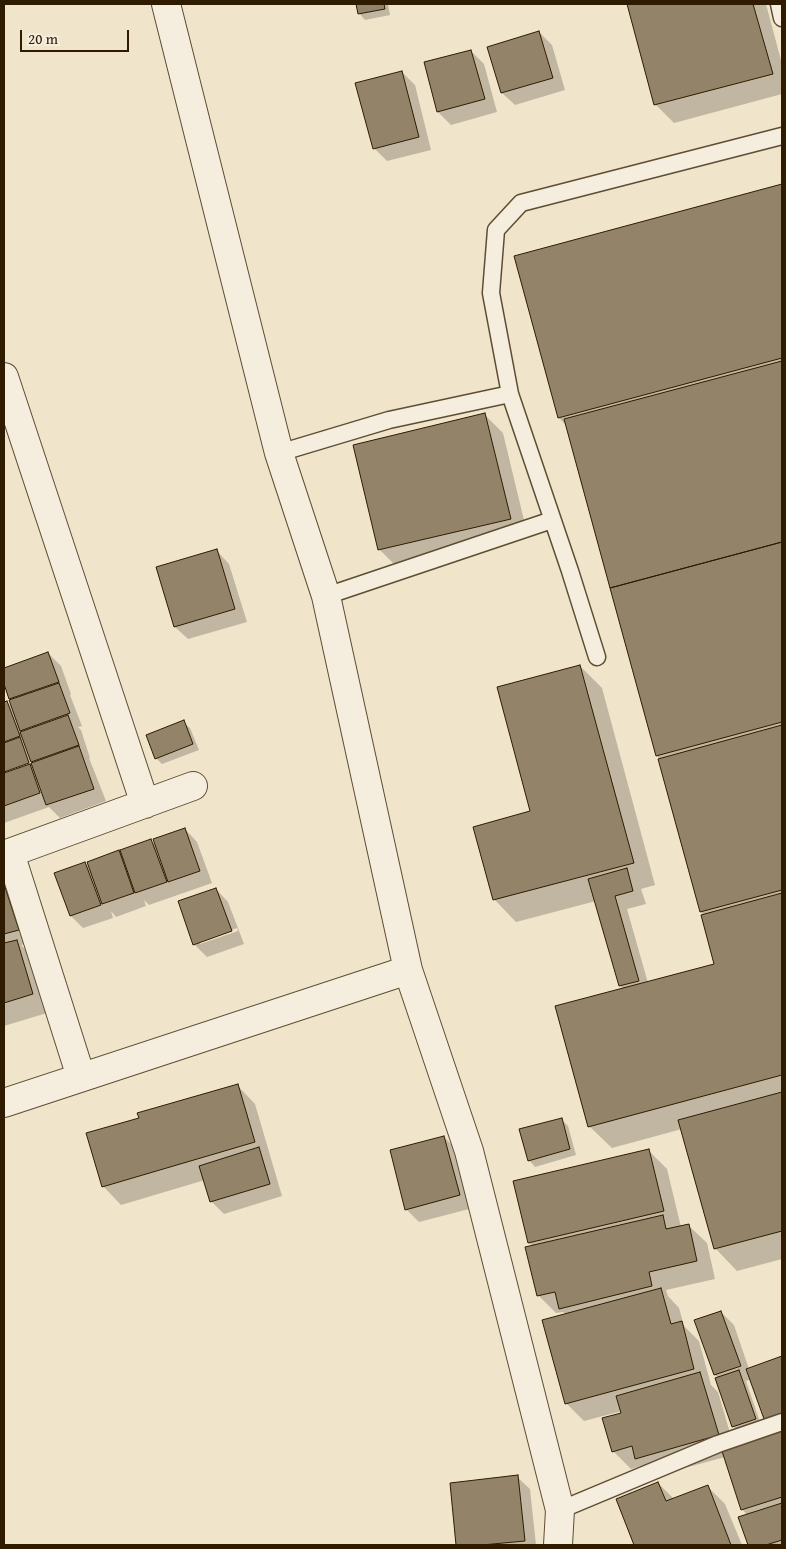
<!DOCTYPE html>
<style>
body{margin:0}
#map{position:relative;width:786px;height:1549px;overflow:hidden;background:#f0e4ca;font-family:"Gentium Book Plus",serif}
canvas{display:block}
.frame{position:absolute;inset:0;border:5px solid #2e1b00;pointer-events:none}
.scale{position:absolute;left:20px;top:30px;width:109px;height:22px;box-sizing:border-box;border:2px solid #2e1b00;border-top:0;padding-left:6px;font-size:15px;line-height:18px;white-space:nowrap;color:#2e1b00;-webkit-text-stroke:4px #f5eddd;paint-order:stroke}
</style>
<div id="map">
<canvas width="786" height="1549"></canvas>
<div class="frame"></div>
<div class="scale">20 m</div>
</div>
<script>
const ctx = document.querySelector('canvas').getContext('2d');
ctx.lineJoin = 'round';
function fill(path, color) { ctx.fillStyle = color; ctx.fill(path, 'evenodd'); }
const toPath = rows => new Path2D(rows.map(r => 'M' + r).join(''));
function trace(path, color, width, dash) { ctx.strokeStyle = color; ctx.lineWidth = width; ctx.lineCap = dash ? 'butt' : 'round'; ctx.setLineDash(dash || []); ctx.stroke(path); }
fill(toPath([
 [357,4,388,4,390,15,365,20,359,13],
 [628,4,766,4,782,64,782,94,674,123,656,105],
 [539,32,552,45,565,90,515,105,502,93],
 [471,51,484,64,497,112,451,125,438,112,425,63],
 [402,72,415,85,431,150,387,161,374,148],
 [782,186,782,1259,737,1271,715,1248,682,1129,612,1148,589,1126,623,989,620,986,596,901,516,922,494,899,532,812,580,666,602,688,655,885,641,889,646,904,627,909,648,983,715,965,704,915,701,912,660,759,657,756,567,426,559,418,516,257],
 [485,415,503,433,528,537,397,567,379,549],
 [217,551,229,564,247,622,188,639,175,627],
 [48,653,61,666,71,694,70,695,82,726,78,727,81,730,90,758,89,758,106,801,60,818,49,807,4,823,4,773,35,762,35,760,4,771,4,703,7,702,13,708,12,700,4,680,4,669],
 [183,722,190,728,199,750,162,764,156,758],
 [185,829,197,842,212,883,149,905,144,900,146,906,116,917,111,911,113,918,83,928,71,916,85,863,91,869,88,863,151,841,157,846],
 [4,886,17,898,31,943,21,945,35,959,50,1012,4,1026],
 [216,889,228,902,244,944,207,957,194,944],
 [237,928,238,931,200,944,200,941],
 [237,1085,255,1104,282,1196,224,1214,211,1201,205,1180,121,1205,103,1186,141,1119],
 [561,1119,568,1126,576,1155,535,1167,529,1160],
 [444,1137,457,1150,473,1208,419,1222,406,1209],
 [649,1151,667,1169,681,1227,688,1225,707,1243,715,1279,666,1290,668,1296,679,1308,684,1326,699,1341,711,1385,718,1392,733,1443,776,1429,765,1419,751,1379,746,1381,761,1425,740,1433,733,1426,718,1378,715,1375,721,1312,734,1325,749,1369,782,1358,782,1545,749,1545,740,1518,748,1516,742,1509,725,1457,655,1476,644,1465,631,1469,613,1451,622,1414,622,1411,584,1421,566,1403,567,1315,563,1312,556,1313,538,1295,533,1246,529,1243],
 [517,1477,530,1489,536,1545,458,1545,451,1484],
 [658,1483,674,1499,707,1486,725,1504,742,1545,635,1545,617,1499]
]), '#0003');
const building = toPath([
 [356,4,384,4,385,9,358,14,356,4],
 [627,4,753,4,773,74,654,105,627,4],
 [539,31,553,78,501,93,487,47,539,31],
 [471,50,485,99,437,112,424,62,471,50],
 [402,71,419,137,373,149,355,83,402,71],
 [782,184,782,358,558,418,514,256,782,184],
 [782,361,782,542,610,588,564,419,782,361],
 [485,413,511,519,378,550,353,445,485,413],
 [782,542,782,722,656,756,610,588,782,542],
 [217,549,235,609,174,627,156,567,217,549],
 [48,652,59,682,9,699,4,684,4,668,48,652],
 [580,665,634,863,493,900,473,827,530,811,497,687,580,665],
 [59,683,70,713,20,731,9,700,59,683],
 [7,701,20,736,4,742,4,702,7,701],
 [68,715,79,745,31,762,20,732,68,715],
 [184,720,193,744,155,759,146,735,184,720],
 [782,725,782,890,700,912,658,759,782,725],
 [20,737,29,763,4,772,4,743,20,737],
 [79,746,94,789,46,805,31,763,79,746],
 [30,764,40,793,4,806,4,773,30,764],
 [185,828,200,871,168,882,153,839,185,828],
 [151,839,167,882,135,893,120,850,151,839],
 [119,850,134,893,102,904,87,862,119,850],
 [85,862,101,905,70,916,54,873,85,862],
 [627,868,633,891,615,896,639,981,619,986,588,879,627,868],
 [4,884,19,930,4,934,4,884],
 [216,888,232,931,193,945,178,901,216,888],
 [782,893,782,1075,588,1127,555,1006,714,964,701,915,782,893],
 [17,940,33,994,4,1003,4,943,17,940],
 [238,1084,255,1142,102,1187,86,1133,139,1118,137,1113,238,1084],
 [782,1092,782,1231,714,1249,678,1120,782,1092],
 [562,1118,570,1149,528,1161,519,1129,562,1118],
 [444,1136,460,1195,405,1210,390,1150,444,1136],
 [259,1147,270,1184,210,1202,199,1166,259,1147],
 [649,1149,664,1211,528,1243,513,1181,649,1149],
 [663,1215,666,1229,689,1224,697,1261,649,1272,652,1286,559,1309,555,1292,537,1296,525,1247,663,1215],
 [661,1288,671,1324,682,1321,694,1369,565,1404,542,1320,661,1288],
 [721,1311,741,1366,714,1375,694,1320,721,1311],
 [782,1356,782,1413,764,1419,746,1369,782,1356],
 [739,1370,756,1419,732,1427,715,1378,739,1370],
 [700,1372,719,1435,635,1459,632,1446,612,1452,602,1418,621,1413,616,1396,700,1372],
 [782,1426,782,1497,741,1510,720,1445,782,1426],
 [518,1475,525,1541,482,1545,456,1545,450,1483,518,1475],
 [658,1482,666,1501,708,1485,731,1545,634,1545,616,1499,658,1482],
 [782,1503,782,1540,766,1545,748,1545,738,1517,782,1503]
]);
fill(building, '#938469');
trace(building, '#2e1b00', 1);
const lane = toPath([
 [779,4,782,18],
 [510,394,570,571,597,657],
 [279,453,389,420,510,394,491,293,496,230,521,203,782,136],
 [326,596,552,520],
 [560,1510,718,1444,782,1422]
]);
const street = toPath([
 [166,4,279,453,326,596,408,970,469,1151,560,1510,558,1545],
 [4,377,145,804],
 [10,853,81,1077],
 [4,855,193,786],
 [4,1103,408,970]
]);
trace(lane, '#5e4d32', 19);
trace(street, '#5e4d32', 30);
trace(lane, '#f5eddd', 16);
trace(street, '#f5eddd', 28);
</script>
